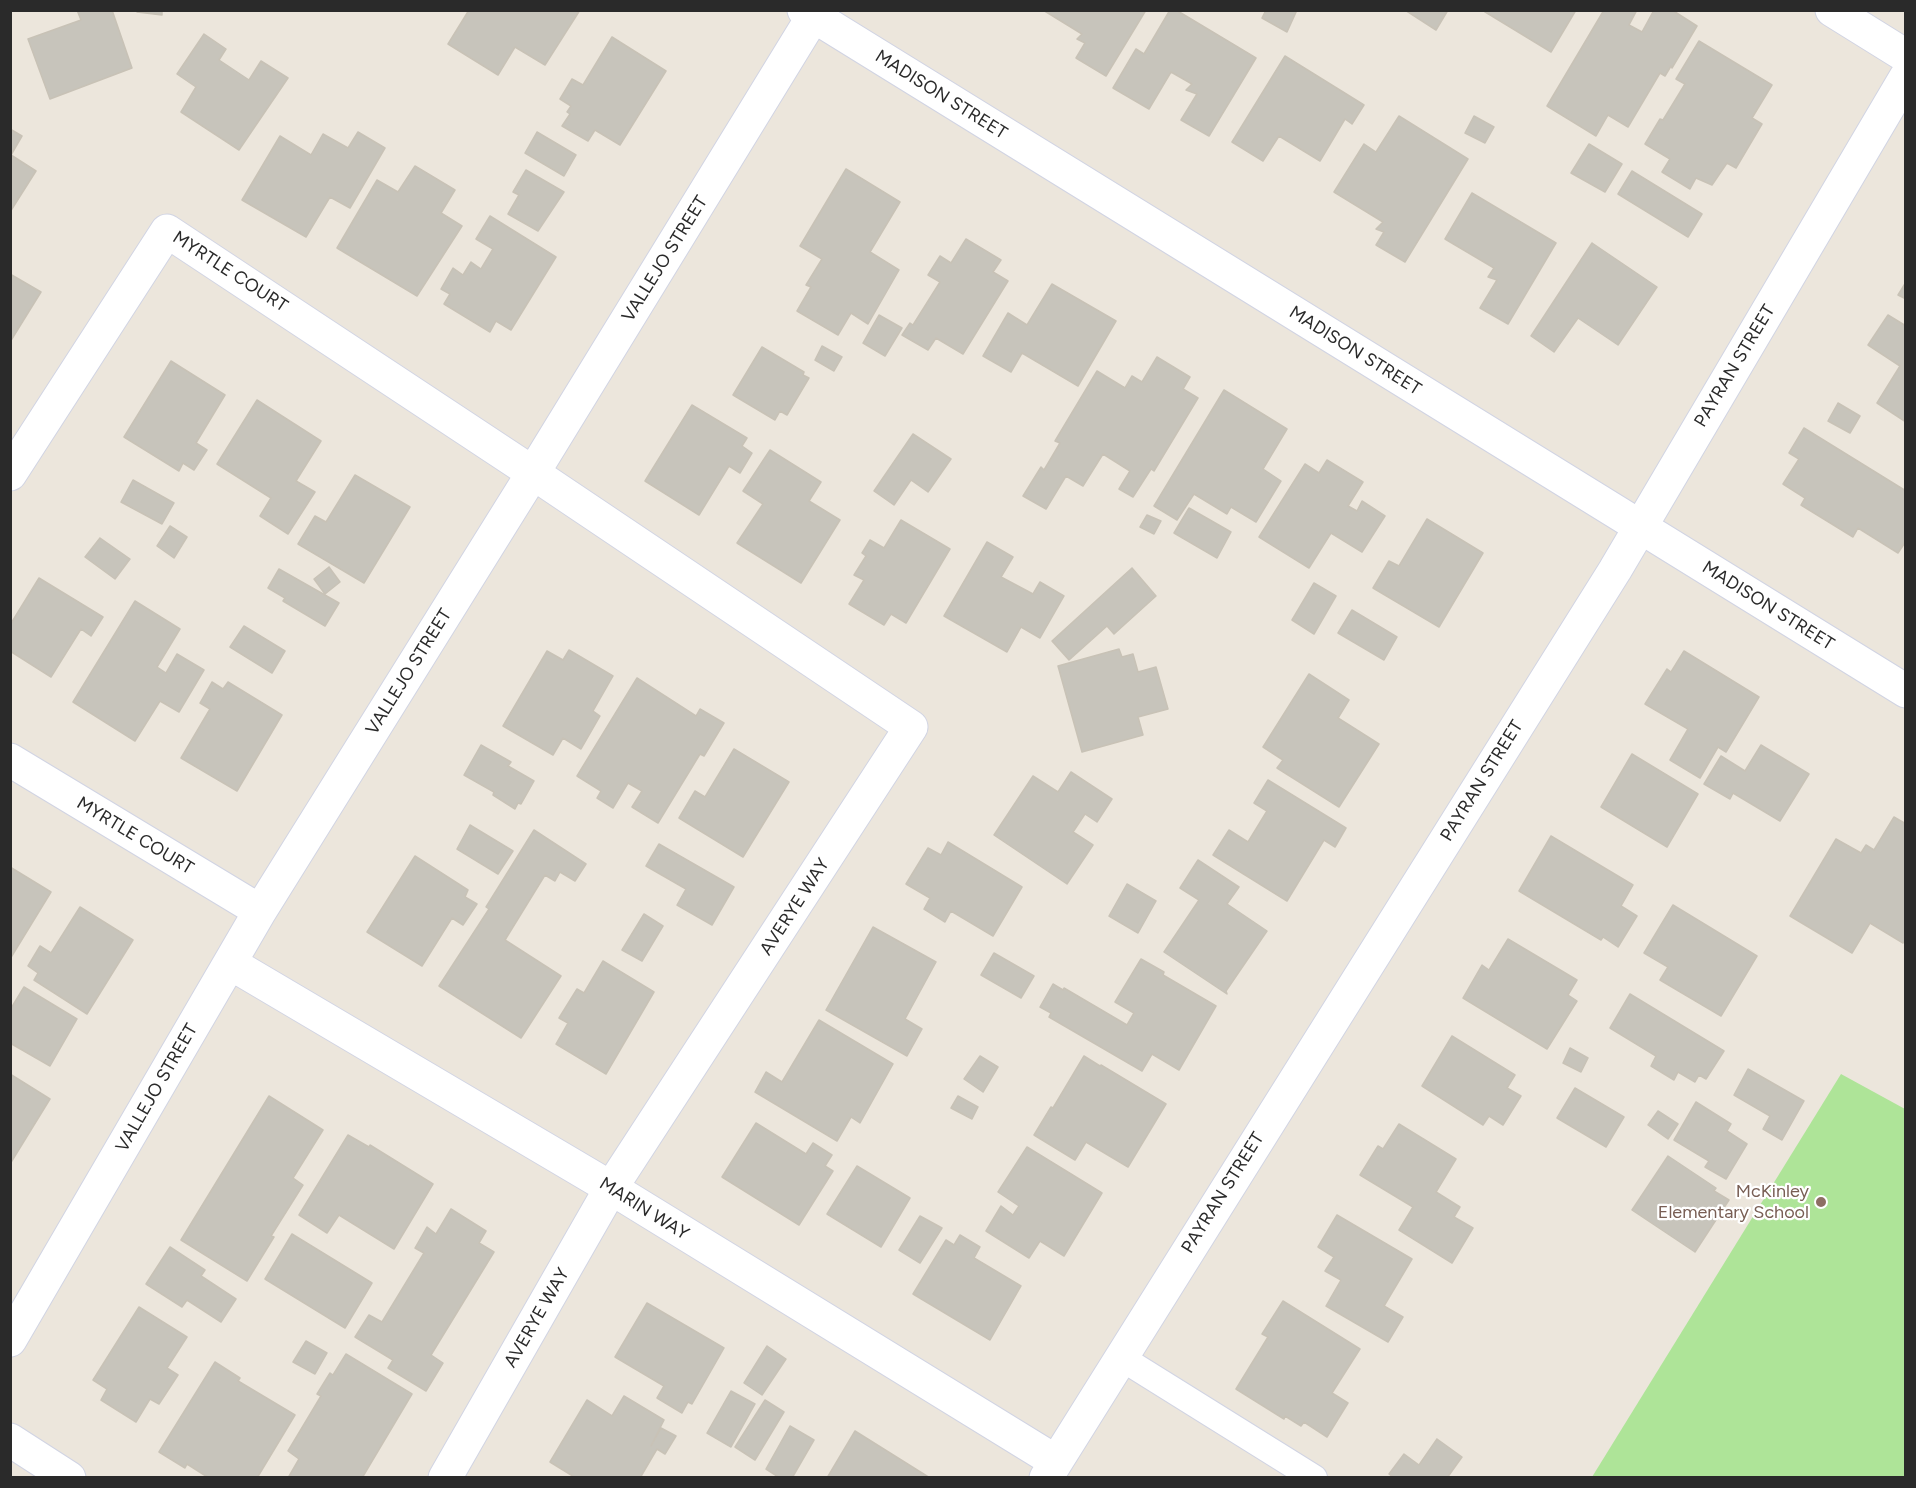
<!DOCTYPE html>
<style>
body{margin:0}
#map{position:relative;width:1916px;height:1488px;overflow:hidden;background:#ece6dc;font-family:Figtree,sans-serif}
canvas{display:block}
.frame{position:absolute;inset:0;border:12px solid #2a2a2a;pointer-events:none}
</style>
<div id="map">
<canvas width="1916" height="1488"></canvas>
<div class="frame"></div>
</div>
<script>
const ctx = document.querySelector('canvas').getContext('2d');
ctx.lineJoin = 'round';
function fill(path, color) { ctx.fillStyle = color; ctx.fill(path, 'evenodd'); }
const toPath = rows => new Path2D(rows.map(r => 'M' + r).join(''));
function trace(path, color, width, dash) { ctx.strokeStyle = color; ctx.lineWidth = width; ctx.lineCap = dash ? 'butt' : 'round'; ctx.setLineDash(dash || []); ctx.stroke(path); }
function label(font, color, halo, rows, align = 'center') {
  ctx.font = font + ' Figtree,sans-serif'; ctx.lineWidth = 4.5; ctx.setLineDash([]); ctx.textBaseline = 'middle'; ctx.strokeStyle = halo; ctx.fillStyle = color; for (const [text, x, y, turn = 0] of rows) {
    ctx.save(); ctx.translate(x, y); ctx.rotate((+turn || 0) * Math.PI / 180); ctx.textAlign = isNaN(turn) ? turn : align; if (halo) ctx.strokeText(text, 0, 0); ctx.fillText(text, 0, 0); ctx.restore();
  }
}
fill(toPath([
 [1841,1074,1905,1109,1905,1477,1592,1477]
]), '#aee498');
const building = toPath([
 [77,10,112,10,132,68,50,99,28,39,81,20,77,10],
 [137,10,162,10,162,15,137,12,137,10],
 [469,10,580,10,545,65,515,47,498,75,448,44,469,10],
 [1043,10,1146,10,1106,76,1076,58,1085,43,1077,39,1082,34,1043,10],
 [1170,10,1176,10,1256,58,1209,136,1181,120,1197,94,1186,90,1192,84,1171,72,1149,109,1113,88,1136,49,1144,54,1170,10],
 [1266,10,1297,10,1287,32,1262,18,1266,10],
 [1405,10,1448,10,1436,30,1405,10],
 [1482,10,1576,10,1551,52,1482,10],
 [1604,10,1637,10,1629,25,1642,32,1654,10,1672,10,1697,26,1672,68,1671,66,1665,76,1660,73,1628,127,1608,115,1596,136,1547,106,1604,10],
 [204,34,226,49,219,60,249,80,261,61,288,78,239,150,181,112,196,87,177,74,204,34],
 [612,37,666,71,620,145,595,130,588,141,562,126,570,114,567,112,571,106,560,99,572,79,583,85,612,37],
 [1699,41,1772,85,1752,118,1762,124,1736,168,1727,163,1712,185,1696,178,1690,189,1662,172,1670,159,1645,144,1660,119,1663,120,1685,84,1676,79,1699,41],
 [1285,56,1364,105,1352,124,1345,119,1320,161,1279,136,1263,161,1232,142,1285,56],
 [1399,116,1468,159,1405,262,1376,245,1384,232,1376,229,1383,222,1334,192,1364,144,1376,152,1399,116],
 [1474,116,1494,127,1485,143,1465,133,1474,116],
 [10,129,22,136,11,155,36,171,10,212,10,129],
 [358,132,385,148,350,208,330,197,306,237,242,200,280,136,311,155,323,134,348,148,358,132],
 [537,132,576,155,564,176,525,153,537,132],
 [1589,144,1622,164,1605,192,1571,173,1589,144],
 [415,166,455,190,441,213,462,226,417,296,337,248,377,180,398,192,415,166],
 [846,169,900,202,870,252,899,270,868,324,851,313,838,335,797,311,811,287,806,285,822,259,800,246,846,169],
 [526,170,564,192,538,231,508,214,519,195,513,192,526,170],
 [1632,171,1702,214,1688,237,1618,194,1632,171],
 [1472,193,1556,243,1508,324,1480,308,1497,280,1488,277,1494,268,1445,239,1472,193],
 [490,216,556,257,511,330,496,321,490,332,444,304,450,294,441,289,453,268,463,275,471,262,481,269,493,249,476,239,490,216],
 [966,239,1001,260,993,272,1008,281,963,354,936,338,928,350,902,335,910,323,913,325,940,282,928,275,940,256,951,263,966,239],
 [1592,243,1657,287,1618,345,1578,318,1554,352,1531,336,1592,243],
 [10,274,41,292,10,342,10,274],
 [1906,282,1906,299,1898,295,1906,282],
 [1052,284,1116,321,1078,386,1022,353,1011,372,983,356,1008,313,1027,325,1052,284],
 [879,315,902,328,885,356,863,343,879,315],
 [1888,315,1906,326,1906,422,1877,403,1900,366,1868,345,1888,315],
 [822,346,842,357,834,371,815,360,822,346],
 [762,347,804,372,803,375,809,378,787,415,780,411,775,420,733,395,762,347],
 [1157,357,1190,377,1183,389,1198,398,1154,471,1151,469,1133,497,1119,489,1130,471,1103,454,1083,486,1066,476,1046,509,1023,496,1041,467,1044,470,1060,443,1055,441,1097,371,1125,388,1132,376,1142,382,1157,357],
 [171,361,225,395,196,443,207,450,194,470,183,463,179,471,124,437,171,361],
 [1224,390,1287,429,1263,469,1281,481,1256,522,1231,507,1227,514,1194,494,1177,520,1154,506,1224,390],
 [257,400,321,441,296,481,315,492,288,534,260,516,271,498,217,464,257,400],
 [1838,403,1860,416,1850,433,1828,421,1838,403],
 [692,405,747,438,742,446,752,453,740,473,729,466,699,515,645,481,692,405],
 [1804,428,1906,491,1906,541,1898,553,1858,528,1853,537,1801,505,1805,498,1783,484,1799,459,1789,453,1804,428],
 [913,434,951,459,928,492,911,480,894,505,874,491,913,434],
 [770,450,821,482,809,501,840,520,801,583,737,543,763,504,743,491,770,450],
 [1327,460,1363,482,1348,506,1357,511,1362,501,1385,516,1362,552,1331,533,1309,568,1259,537,1305,464,1319,473,1327,460],
 [355,475,410,507,364,583,298,544,315,516,326,522,355,475],
 [133,480,174,503,162,524,121,502,133,480],
 [1189,508,1231,532,1217,558,1174,533,1189,508],
 [1147,515,1161,521,1154,534,1140,527,1147,515],
 [1427,519,1483,553,1439,627,1373,588,1389,561,1399,566,1427,519],
 [901,520,950,549,906,623,891,614,884,625,849,604,864,580,854,575,866,556,862,553,870,540,884,548,901,520],
 [170,526,187,537,174,558,157,546,170,526],
 [100,538,130,559,115,579,85,557,100,538],
 [987,542,1013,557,1001,577,1033,594,1040,582,1064,596,1040,638,1021,627,1007,652,944,616,987,542],
 [329,567,340,582,325,594,314,579,329,567],
 [1132,568,1156,596,1114,634,1107,626,1069,660,1052,641,1132,568],
 [279,569,339,603,325,626,283,601,285,598,268,588,279,569],
 [39,578,103,617,91,636,81,629,51,677,10,651,10,625,39,578],
 [1314,583,1336,596,1314,634,1292,620,1314,583],
 [135,601,180,629,157,667,166,673,177,654,204,670,179,712,160,701,135,741,73,702,135,601],
 [1352,610,1397,637,1384,660,1338,633,1352,610],
 [244,626,285,651,272,673,230,647,244,626],
 [1119,649,1122,657,1133,654,1138,672,1156,667,1168,709,1138,717,1143,735,1082,752,1058,666,1119,649],
 [569,650,613,676,593,711,600,716,581,749,563,738,553,755,503,726,547,651,563,660,569,650],
 [1684,651,1759,697,1726,752,1718,747,1700,778,1670,760,1688,729,1645,704,1667,669,1671,672,1684,651],
 [1309,674,1349,700,1338,718,1379,744,1339,807,1277,768,1283,760,1263,747,1309,674],
 [637,678,696,716,700,709,724,723,704,756,700,754,658,823,632,807,642,791,628,783,613,808,597,798,601,791,577,776,637,678],
 [212,682,223,689,228,682,282,715,237,791,181,758,210,709,200,703,212,682],
 [481,745,511,762,508,766,534,781,521,804,518,803,515,809,493,795,494,792,464,775,481,745],
 [1761,745,1809,774,1780,821,1733,793,1730,799,1704,784,1721,756,1745,771,1761,745],
 [734,749,789,782,743,857,679,818,695,791,705,797,734,749],
 [1632,754,1698,794,1667,847,1601,807,1632,754],
 [1071,772,1112,799,1097,822,1085,814,1073,832,1093,845,1067,884,994,835,1033,776,1058,792,1071,772],
 [1268,780,1346,828,1335,847,1324,840,1287,901,1213,855,1229,830,1248,842,1267,811,1254,803,1268,780],
 [1894,817,1906,824,1906,940,1903,943,1870,923,1852,953,1790,916,1836,839,1861,853,1866,845,1874,850,1894,817],
 [470,825,513,851,498,874,457,849,470,825],
 [534,830,586,864,575,881,560,872,555,881,545,875,505,940,561,976,521,1038,439,986,489,909,486,907,534,830],
 [1551,836,1633,885,1621,906,1637,916,1618,947,1603,937,1601,940,1519,891,1551,836],
 [948,842,1022,887,993,936,951,911,945,922,924,909,930,898,906,884,928,848,941,855,948,842],
 [659,844,734,887,712,925,677,905,686,889,646,866,659,844],
 [415,856,468,890,465,897,477,904,463,925,452,918,422,966,367,932,415,856],
 [1198,860,1239,887,1227,904,1267,931,1226,991,1227,994,1164,952,1199,900,1180,888,1198,860],
 [10,867,51,892,10,959,10,867],
 [1127,884,1156,901,1138,933,1109,916,1127,884],
 [1673,905,1757,956,1721,1016,1660,980,1668,967,1644,953,1673,905],
 [80,907,133,940,87,1014,34,980,38,973,28,966,40,946,51,953,80,907],
 [644,914,663,926,642,961,622,950,644,914],
 [873,927,936,962,905,1019,922,1029,907,1056,826,1010,873,927],
 [1508,939,1577,980,1568,995,1577,1001,1547,1049,1463,998,1482,965,1489,970,1508,939],
 [994,953,1034,976,1021,998,981,975,994,953],
 [1141,959,1164,972,1163,975,1216,1006,1179,1070,1152,1054,1142,1071,1049,1017,1051,1013,1040,1007,1053,984,1063,990,1064,988,1127,1025,1134,1013,1115,1002,1141,959],
 [603,961,654,992,606,1074,556,1044,568,1023,559,1018,577,989,584,993,603,961],
 [24,987,77,1019,50,1066,10,1043,10,1010,24,987],
 [1630,994,1724,1051,1706,1079,1699,1075,1695,1082,1678,1072,1674,1080,1651,1066,1656,1056,1610,1028,1630,994],
 [819,1020,893,1064,860,1123,851,1117,837,1141,755,1092,766,1072,782,1082,819,1020],
 [1452,1036,1515,1075,1507,1088,1521,1096,1503,1125,1489,1116,1483,1125,1422,1086,1452,1036],
 [1570,1048,1588,1058,1581,1072,1563,1063,1570,1048],
 [980,1056,998,1067,983,1092,964,1079,980,1056],
 [1084,1056,1100,1066,1101,1065,1166,1104,1128,1167,1086,1142,1075,1160,1034,1135,1051,1107,1053,1108,1084,1056],
 [1748,1069,1804,1101,1782,1140,1763,1129,1770,1116,1734,1095,1748,1069],
 [10,1074,50,1099,10,1164,10,1074],
 [1575,1088,1624,1117,1606,1147,1557,1118,1575,1088],
 [269,1096,323,1130,293,1178,303,1185,271,1236,274,1237,247,1281,181,1240,269,1096],
 [958,1096,978,1107,972,1119,951,1108,958,1096],
 [1696,1102,1731,1124,1727,1131,1747,1144,1726,1179,1705,1167,1709,1161,1674,1140,1696,1102],
 [1658,1111,1678,1124,1668,1139,1648,1125,1658,1111],
 [756,1123,806,1154,813,1143,832,1155,825,1166,833,1171,799,1225,722,1177,756,1123],
 [1399,1124,1456,1159,1436,1192,1460,1207,1454,1217,1473,1228,1452,1263,1399,1230,1413,1207,1360,1175,1378,1146,1383,1149,1399,1124],
 [348,1135,369,1147,370,1145,433,1184,394,1249,339,1215,327,1233,299,1215,348,1135],
 [1027,1147,1102,1193,1064,1256,1040,1241,1029,1258,986,1231,1001,1206,1013,1215,1019,1206,998,1192,1027,1147],
 [1668,1156,1716,1188,1714,1191,1729,1200,1695,1252,1632,1210,1668,1156],
 [857,1166,910,1198,881,1247,827,1214,857,1166],
 [451,1209,486,1231,479,1243,494,1252,431,1355,443,1363,426,1391,388,1368,393,1360,355,1337,369,1315,382,1322,424,1253,415,1248,427,1227,436,1234,451,1209],
 [1337,1215,1412,1259,1384,1306,1403,1317,1388,1342,1326,1306,1341,1280,1325,1271,1334,1257,1318,1247,1337,1215],
 [920,1216,942,1228,920,1263,899,1250,920,1216],
 [292,1234,372,1283,345,1328,265,1279,292,1234],
 [960,1235,980,1247,974,1258,1021,1286,990,1340,913,1294,946,1240,954,1245,960,1235],
 [170,1247,205,1270,201,1276,236,1299,221,1322,187,1300,182,1307,146,1284,170,1247],
 [1283,1301,1360,1349,1332,1393,1348,1403,1327,1437,1304,1422,1301,1426,1285,1416,1284,1419,1236,1389,1268,1337,1262,1334,1283,1301],
 [647,1303,724,1348,692,1404,688,1402,682,1413,657,1398,664,1386,615,1357,647,1303],
 [139,1307,187,1337,167,1368,178,1375,159,1404,150,1399,136,1422,101,1400,107,1389,93,1380,139,1307],
 [306,1341,327,1353,315,1374,293,1362,306,1341],
 [767,1346,786,1359,762,1395,744,1383,767,1346],
 [346,1354,412,1394,362,1478,288,1478,299,1459,288,1451,321,1396,317,1394,330,1373,333,1375,346,1354],
 [215,1362,240,1378,238,1381,295,1415,257,1478,209,1478,187,1464,185,1468,159,1452,215,1362],
 [731,1391,755,1404,731,1447,707,1433,731,1391],
 [624,1396,664,1420,651,1446,661,1428,676,1436,665,1454,657,1449,640,1478,576,1478,550,1462,587,1400,612,1416,624,1396],
 [765,1400,784,1412,755,1460,735,1447,765,1400],
 [790,1426,814,1440,792,1478,780,1478,766,1469,790,1426],
 [855,1431,930,1478,827,1478,855,1431],
 [1437,1439,1462,1457,1447,1478,1394,1478,1389,1474,1404,1454,1419,1465,1437,1439]
]);
fill(building, '#c7c4bb');
trace(building, '#c8c2b6', 1.5);
const lane = toPath([
 [1120,1357,1314,1478]
]);
const street = toPath([
 [804,10,1906,691],
 [1832,10,1906,56],
 [10,474,167,231,533,473,911,727,611,1188,445,1478],
 [10,760,260,911],
 [230,963,611,1188,1055,1461],
 [10,1340,260,911,533,473,817,10],
 [10,1440,69,1478]
]);
const secondary = toPath([
 [1046,1478,1615,570,1906,77]
]);
trace(lane, '#d1d4e3', 28);
trace(street, '#d1d4e3', 35);
trace(secondary, '#d1d4e3', 35);
trace(lane, '#fff', 26);
trace(street, '#fff', 33);
trace(secondary, '#fff', 33);
for (const [x, y, r, color] of [
 [1821,1202,6,"#8d6e63"]
]) { const dot = new Path2D(); dot.arc(x, y, r, 0, 2 * Math.PI); ctx.fillStyle = color; ctx.fill(dot); trace(dot, '#fff', 2); }
label('18px', '#2a2a2a', '#fff', [
 ["MADISON STREET",941,95,32],
 ["VALLEJO STREET",665,259,-58],
 ["MYRTLE COURT",230,272,33],
 ["MADISON STREET",1355,351,32],
 ["PAYRAN STREET",1735,366,-59],
 ["MADISON STREET",1768,606,32],
 ["VALLEJO STREET",409,672,-58],
 ["PAYRAN STREET",1482,781,-58],
 ["MYRTLE COURT",135,836,31],
 ["AVERYE WAY",795,907,-57],
 ["VALLEJO STREET",157,1088,-60],
 ["PAYRAN STREET",1223,1193,-58],
 ["MARIN WAY",644,1209,32],
 ["AVERYE WAY",537,1318,-60]
]);
label('18px', '#785e54', '#fff', [
 ["McKinley",1809,1192],
 ["Elementary School",1809,1213]
], 'right');
</script>
